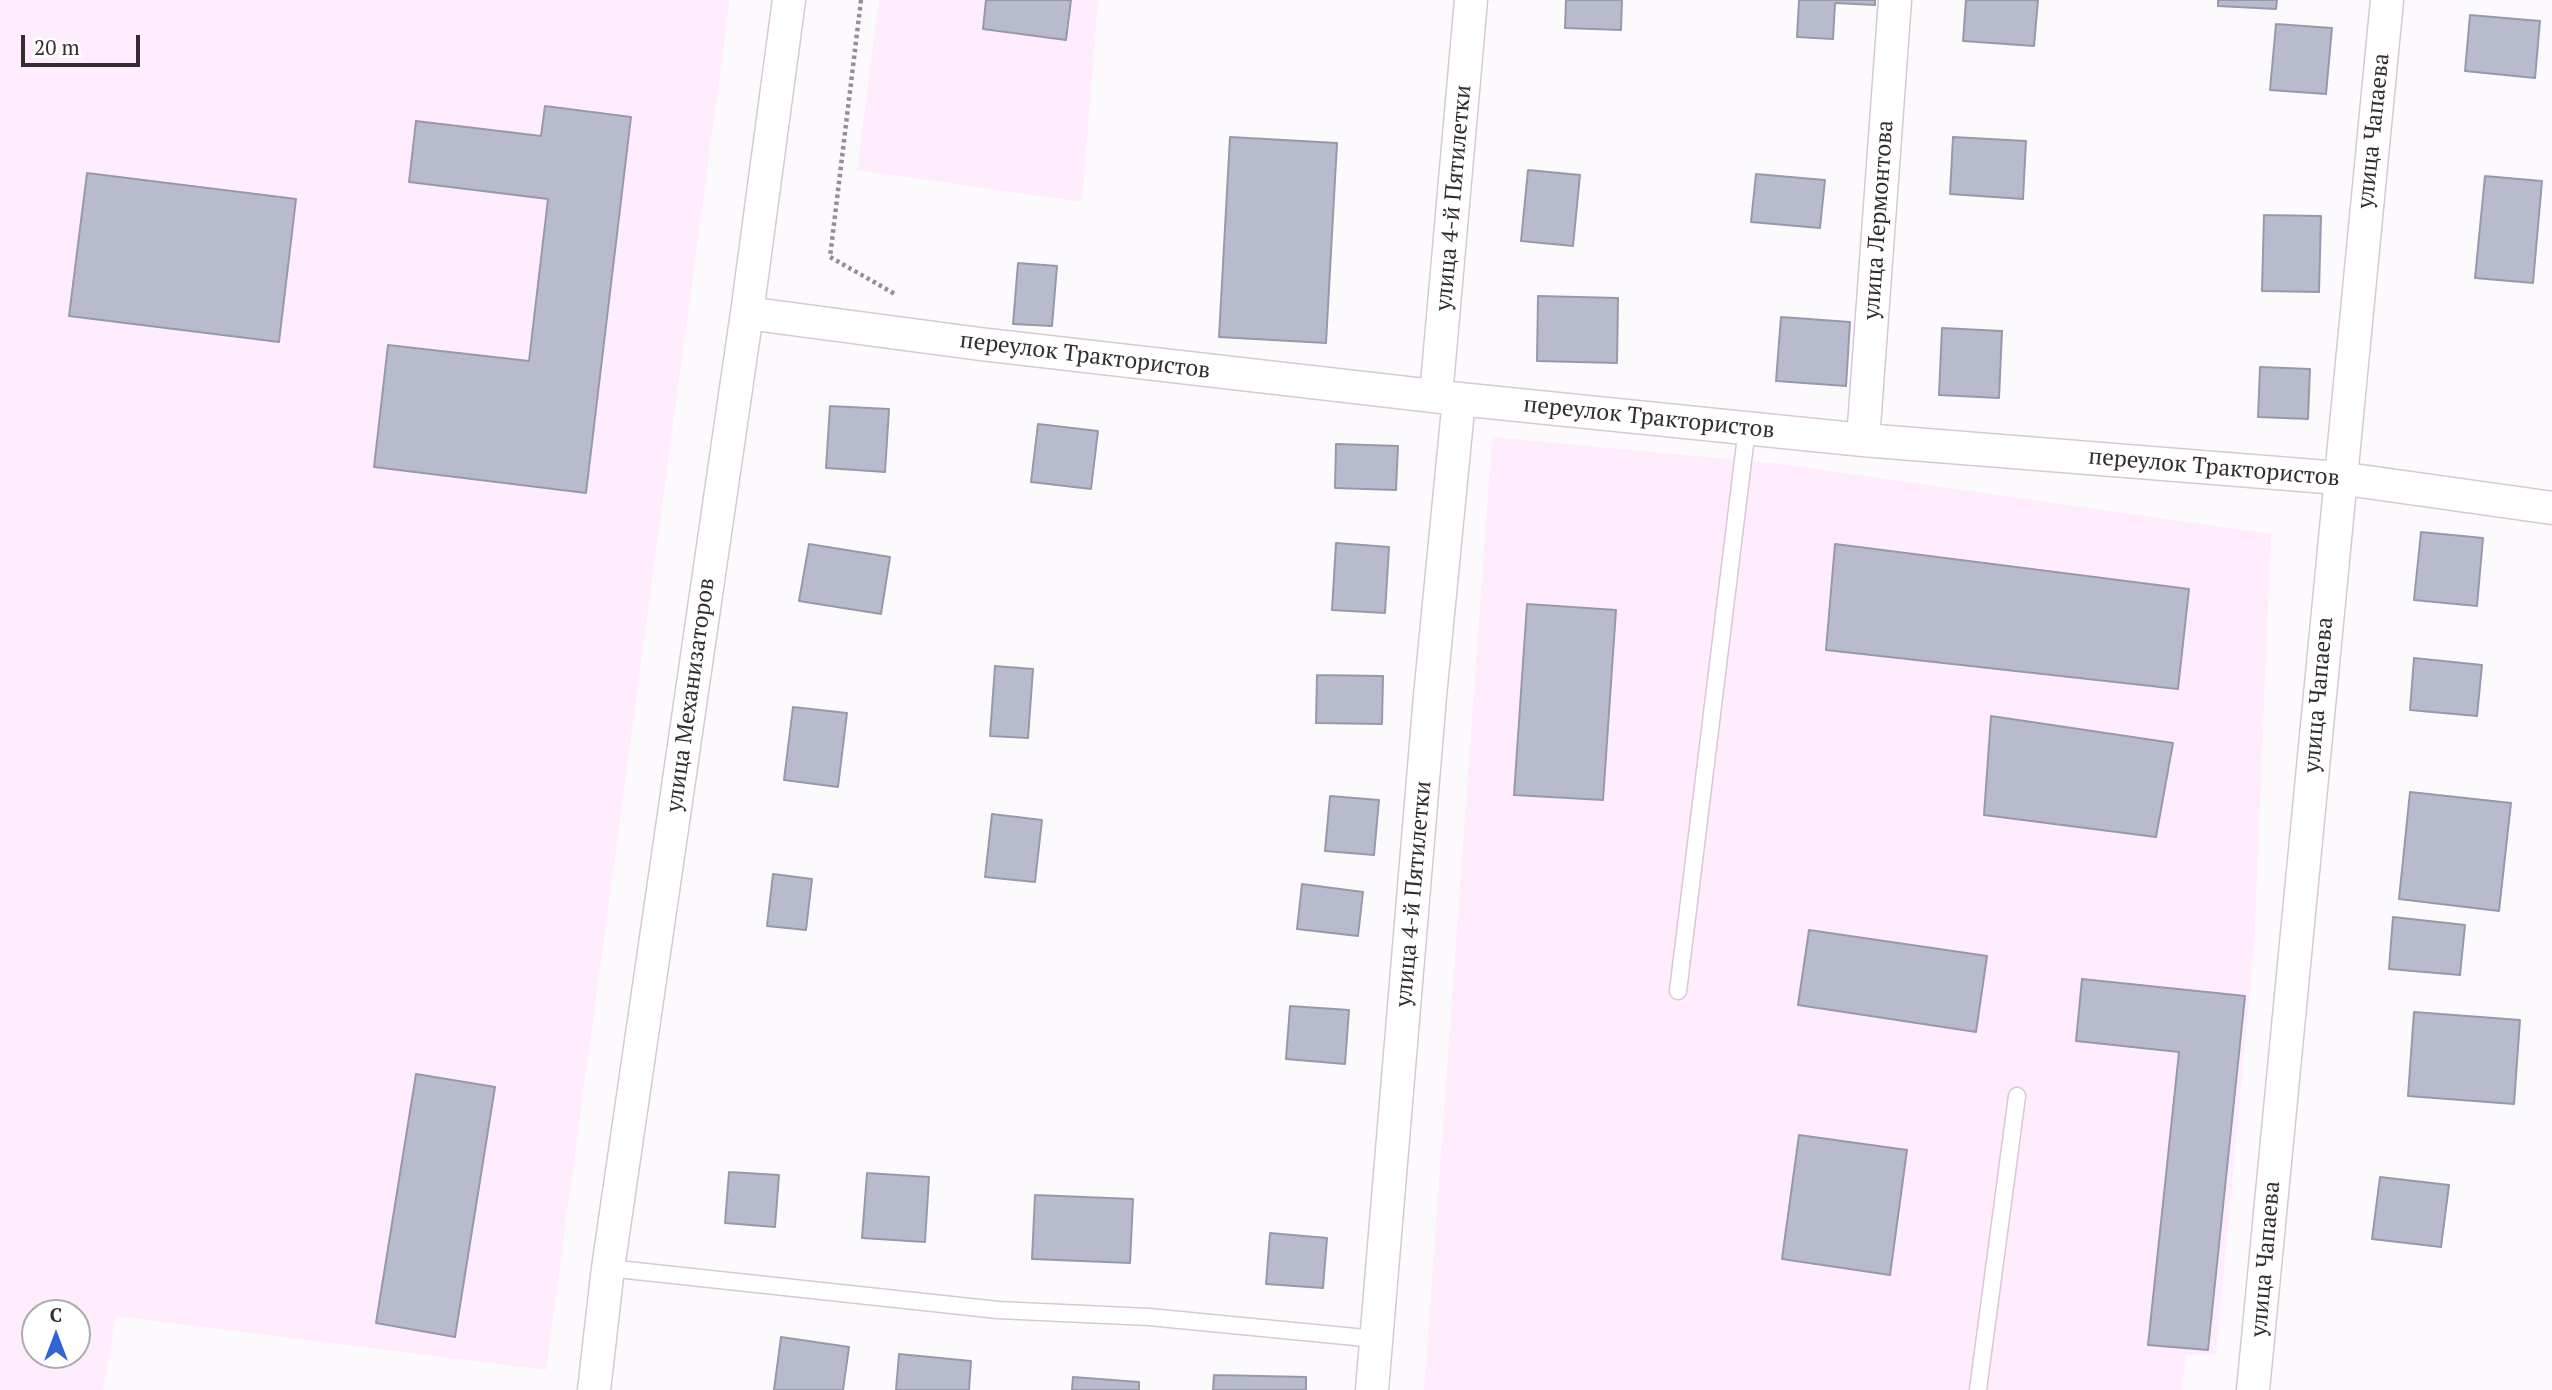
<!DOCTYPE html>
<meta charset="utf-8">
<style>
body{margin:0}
#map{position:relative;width:2552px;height:1390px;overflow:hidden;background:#fdfafd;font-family:"PT Serif",serif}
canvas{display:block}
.north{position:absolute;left:21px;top:1299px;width:70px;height:70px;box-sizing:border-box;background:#fff;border:2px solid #adabad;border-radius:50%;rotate:0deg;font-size:19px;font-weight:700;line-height:28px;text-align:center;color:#332d32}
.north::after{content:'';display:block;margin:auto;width:24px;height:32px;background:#3263d2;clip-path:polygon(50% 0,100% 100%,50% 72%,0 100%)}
.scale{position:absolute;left:21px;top:35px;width:119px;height:32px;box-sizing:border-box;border:4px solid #332d32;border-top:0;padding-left:9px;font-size:21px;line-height:24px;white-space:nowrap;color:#332d32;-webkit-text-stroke:5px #fff;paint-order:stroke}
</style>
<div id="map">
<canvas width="2552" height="1390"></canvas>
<div class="north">С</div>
<div class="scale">20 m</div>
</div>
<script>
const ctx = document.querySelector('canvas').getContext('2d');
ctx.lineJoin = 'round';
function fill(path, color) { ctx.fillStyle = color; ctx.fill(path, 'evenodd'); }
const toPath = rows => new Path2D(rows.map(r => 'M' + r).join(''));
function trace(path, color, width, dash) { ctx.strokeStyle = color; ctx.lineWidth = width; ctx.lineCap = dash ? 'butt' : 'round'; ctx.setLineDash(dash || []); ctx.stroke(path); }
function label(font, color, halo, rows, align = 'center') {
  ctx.font = font + ' "PT Serif",serif'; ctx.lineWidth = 5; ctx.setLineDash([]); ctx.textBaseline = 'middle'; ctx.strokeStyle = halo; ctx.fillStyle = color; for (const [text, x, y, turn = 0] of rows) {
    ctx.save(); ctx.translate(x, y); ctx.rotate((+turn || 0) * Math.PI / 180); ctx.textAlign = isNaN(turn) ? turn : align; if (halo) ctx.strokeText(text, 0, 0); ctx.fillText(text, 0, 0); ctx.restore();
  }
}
fill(toPath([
 [0,0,730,0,546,1370,116,1316,103,1390,0,1390],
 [35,1313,77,1313,77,1355,35,1355],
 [879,0,1098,0,1082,202,857,170],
 [1492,437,1782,464,2271,534,2254,947,2216,1355,2186,1355,2182,1390,1424,1390]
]), '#ffedfd');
const building = toPath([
 [986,0,1071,0,1066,40,983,29,986,0],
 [1566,0,1622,0,1621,30,1565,28,1566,0],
 [1799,0,1875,0,1875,5,1835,3,1833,39,1797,37,1799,0],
 [1966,0,2038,0,2034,46,1963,41,1966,0],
 [2218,0,2277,0,2276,9,2218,6,2218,0],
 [2470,15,2540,21,2535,78,2465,71,2470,15],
 [2276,24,2332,28,2326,94,2270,90,2276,24],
 [545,106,631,117,586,493,374,467,388,345,529,361,548,199,409,182,416,121,541,136,545,106],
 [1230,137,1337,143,1326,343,1219,337,1230,137],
 [1953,137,2026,141,2023,199,1950,194,1953,137],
 [1528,170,1580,175,1573,246,1521,241,1528,170],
 [87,173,296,199,279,342,69,316,87,173],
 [1756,174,1825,180,1820,228,1751,222,1756,174],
 [2485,176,2542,181,2533,283,2475,278,2485,176],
 [2264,215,2321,216,2319,292,2262,291,2264,215],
 [1018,263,1057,266,1052,326,1013,324,1018,263],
 [1538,296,1618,298,1617,363,1537,361,1538,296],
 [1781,317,1850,322,1846,386,1776,381,1781,317],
 [1942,328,2002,331,1999,398,1939,395,1942,328],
 [2260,367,2310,369,2308,419,2258,417,2260,367],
 [830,406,889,409,885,472,826,468,830,406],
 [1038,424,1098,431,1091,489,1031,482,1038,424],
 [1336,444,1398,446,1396,490,1335,488,1336,444],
 [2421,532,2483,538,2477,606,2414,600,2421,532],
 [1336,543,1389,547,1385,613,1332,610,1336,543],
 [809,544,890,557,881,614,799,601,809,544],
 [1835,544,2189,589,2178,689,1826,650,1835,544],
 [1527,604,1616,610,1603,800,1514,795,1527,604],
 [2414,658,2482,665,2477,716,2410,710,2414,658],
 [995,666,1033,669,1028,738,990,736,995,666],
 [1317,675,1383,676,1382,724,1316,723,1317,675],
 [793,707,847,713,838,787,784,780,793,707],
 [1991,716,2173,743,2156,837,1984,815,1991,716],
 [2410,792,2511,803,2499,911,2399,899,2410,792],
 [1330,796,1379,800,1374,855,1325,851,1330,796],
 [992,814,1042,820,1035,882,985,877,992,814],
 [773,874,812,879,806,930,767,926,773,874],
 [1302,884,1363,892,1358,936,1297,929,1302,884],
 [2393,917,2465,925,2460,975,2389,969,2393,917],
 [1809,930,1987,956,1976,1032,1798,1005,1809,930],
 [2082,979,2245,996,2208,1350,2148,1345,2179,1052,2076,1041,2082,979],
 [1290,1006,1349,1010,1345,1064,1286,1059,1290,1006],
 [2414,1012,2520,1020,2514,1104,2408,1096,2414,1012],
 [416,1074,495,1087,455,1337,376,1323,416,1074],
 [1799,1135,1907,1150,1890,1275,1782,1259,1799,1135],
 [729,1172,779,1175,775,1227,725,1223,729,1172],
 [867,1173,929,1177,925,1242,862,1238,867,1173],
 [2380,1177,2449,1185,2441,1247,2372,1239,2380,1177],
 [1035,1195,1133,1199,1130,1263,1032,1259,1035,1195],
 [1270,1233,1327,1238,1323,1288,1266,1284,1270,1233],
 [781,1337,849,1347,843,1390,774,1390,781,1337],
 [899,1354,971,1361,969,1390,896,1390,899,1354],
 [1214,1375,1306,1377,1306,1390,1213,1390,1214,1375],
 [1073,1377,1139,1382,1139,1390,1072,1390,1073,1377]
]);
fill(building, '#b8bbcd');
trace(building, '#9799aa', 2);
const lane = toPath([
 [1678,991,1747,428],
 [608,1268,998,1310,1149,1317,1376,1339],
 [1978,1390,2017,1096]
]);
const street = toPath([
 [747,313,980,344,1459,399,1863,440,2339,478,2552,508],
 [1436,396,1471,0],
 [1863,440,1895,0],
 [594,1390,608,1268,747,313,789,0],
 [1372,1390,1430,696,1459,399],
 [2253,1390,2387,0]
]);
trace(lane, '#d8c8d6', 19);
trace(street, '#d8c8d6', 35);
trace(toPath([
 [861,0,830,257,895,294]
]), '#928e92', 4.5, [3.5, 3.5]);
trace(lane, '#fff', 16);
trace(street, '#fff', 32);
label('23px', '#332d32', '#fff', [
 ["улица Чапаева",2374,131,-84],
 ["улица 4-й Пятилетки",1454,198,-85],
 ["улица Лермонтова",1879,220,-86],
 ["переулок Трактористов",1085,356,7],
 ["переулок Трактористов",1649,418,6],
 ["переулок Трактористов",2214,468,5],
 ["улица Механизаторов",691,695,-82],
 ["улица Чапаева",2319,695,-85],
 ["улица 4-й Пятилетки",1414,894,-85],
 ["улица Чапаева",2266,1259,-85]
]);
</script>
